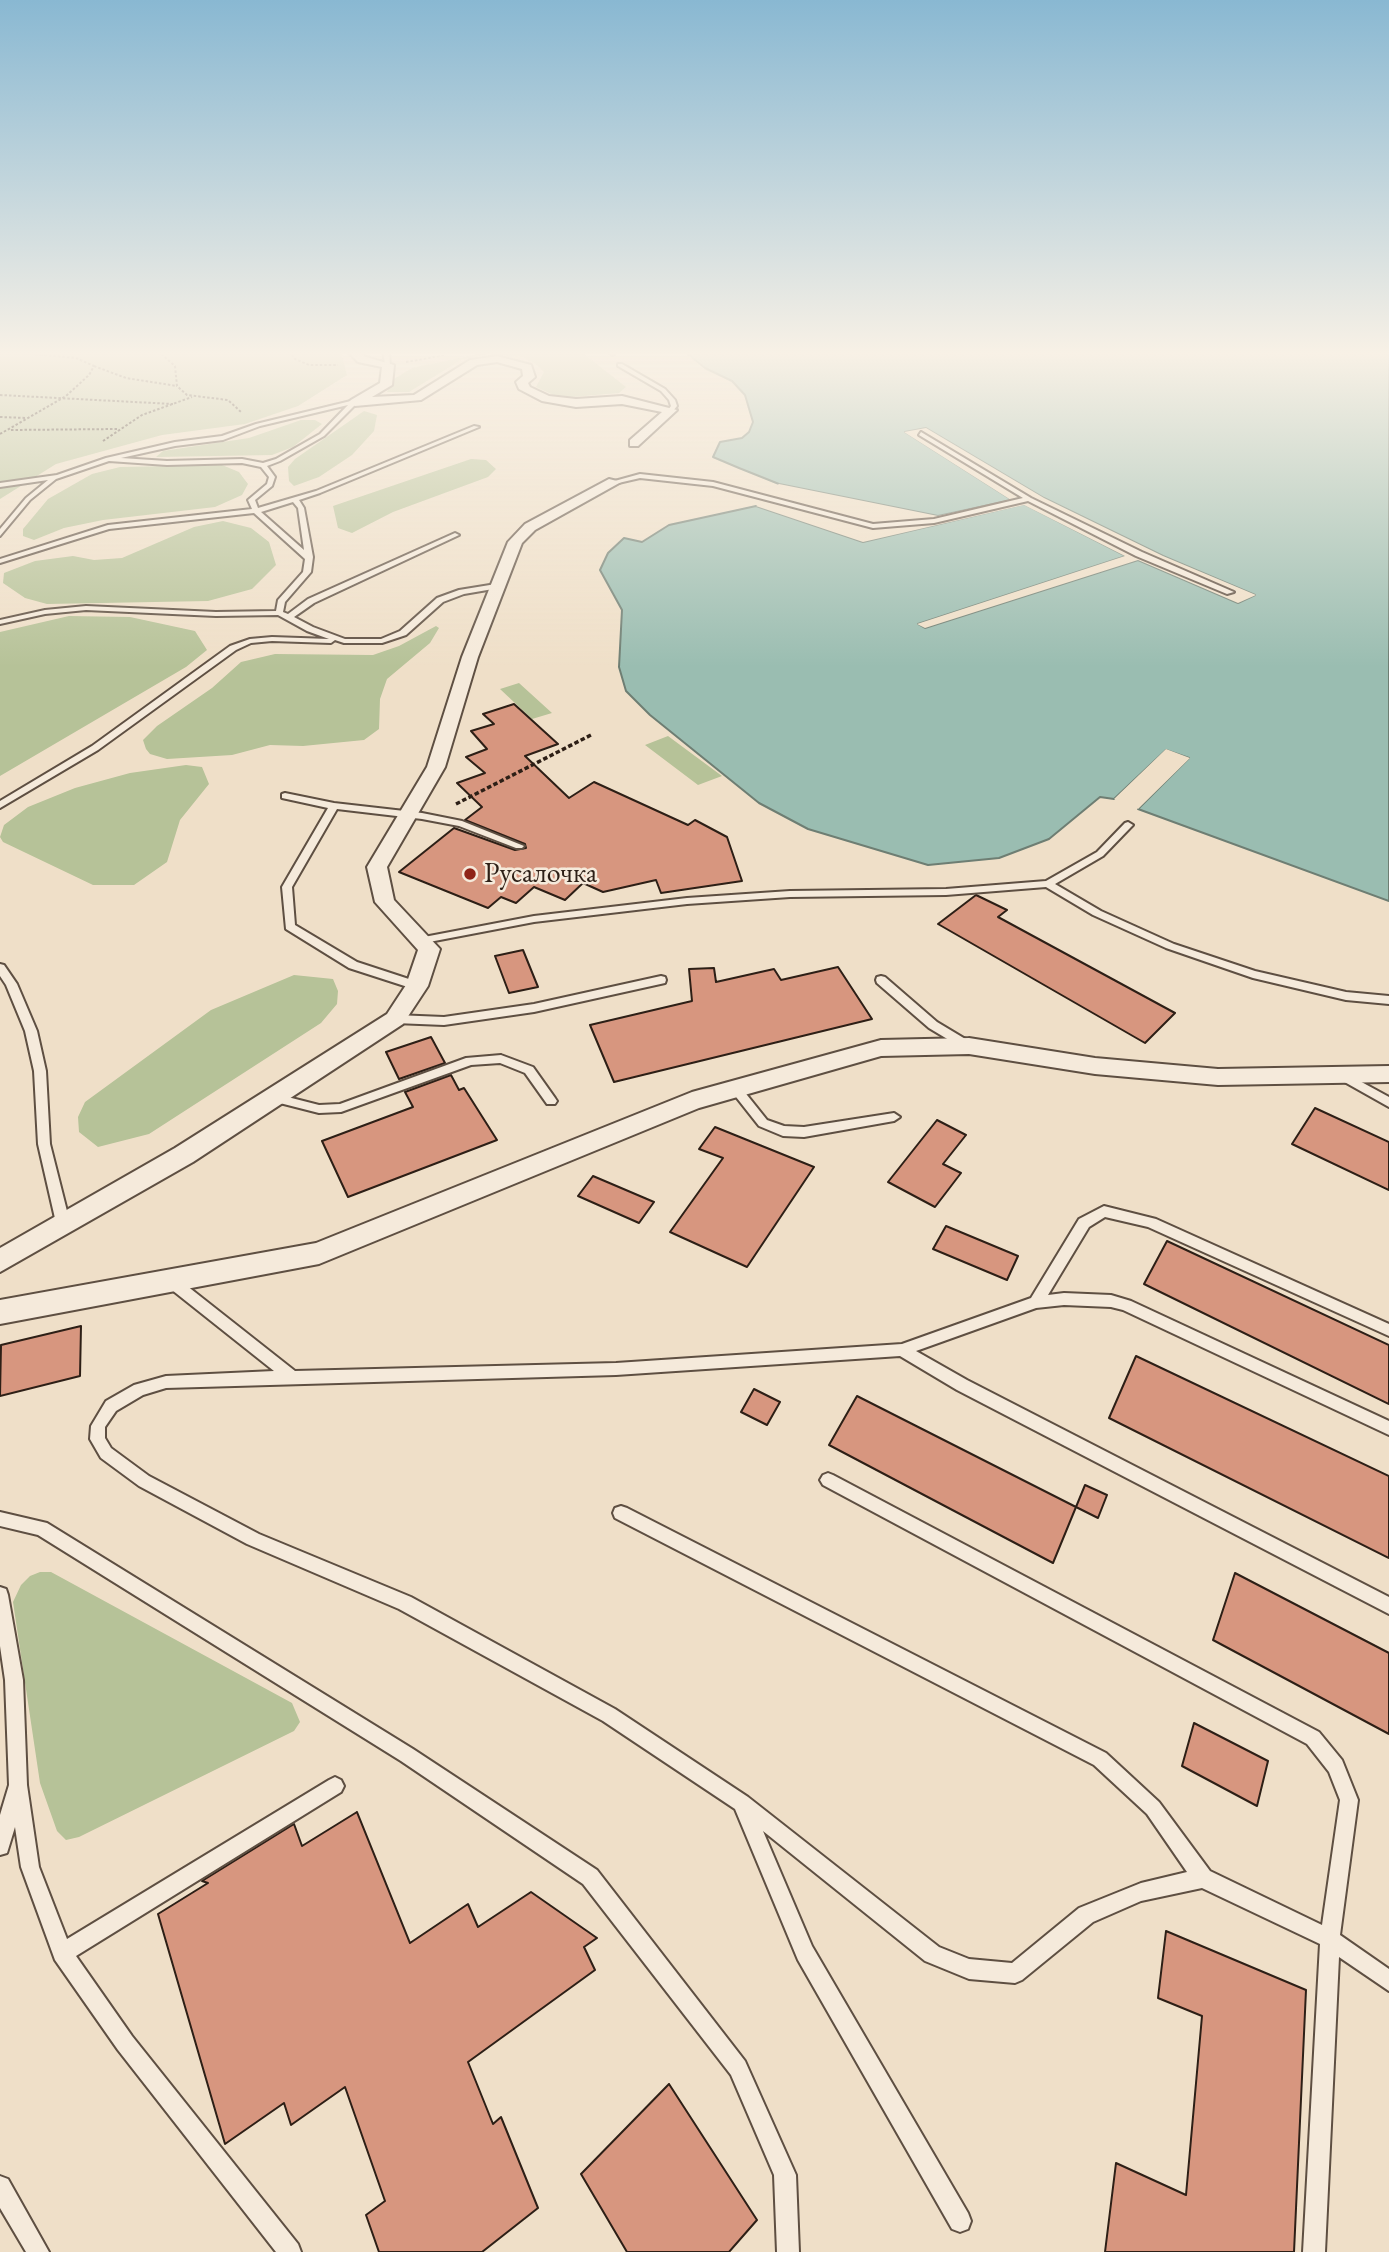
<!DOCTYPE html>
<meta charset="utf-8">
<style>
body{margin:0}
canvas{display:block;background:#efdfc8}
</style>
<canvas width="1389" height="2252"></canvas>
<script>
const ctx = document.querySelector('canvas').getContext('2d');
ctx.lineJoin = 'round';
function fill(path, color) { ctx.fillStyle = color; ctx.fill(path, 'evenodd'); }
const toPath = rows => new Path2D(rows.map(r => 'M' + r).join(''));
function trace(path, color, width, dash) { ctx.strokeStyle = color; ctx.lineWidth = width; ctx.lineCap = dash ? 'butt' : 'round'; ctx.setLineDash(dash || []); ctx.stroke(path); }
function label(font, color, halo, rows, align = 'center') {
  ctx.font = font + ' "EB Garamond",serif'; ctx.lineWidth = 5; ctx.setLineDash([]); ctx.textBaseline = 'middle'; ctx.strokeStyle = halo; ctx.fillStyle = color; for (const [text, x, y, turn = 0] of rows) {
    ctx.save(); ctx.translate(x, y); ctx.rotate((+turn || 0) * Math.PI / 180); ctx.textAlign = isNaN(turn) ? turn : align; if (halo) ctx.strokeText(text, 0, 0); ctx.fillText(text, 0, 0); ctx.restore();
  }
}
fill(toPath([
 [0,351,341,351,347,375,298,406,245,424,162,435,56,464,0,499],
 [492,351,580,351,626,387,619,393,560,398,536,387,544,372,536,364,522,357,488,354,461,360,409,392,387,392,394,379,412,368],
 [364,411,377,415,374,431,352,455,319,477,294,486,289,481,288,467,295,459],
 [301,420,315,420,322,424,293,447,272,455,156,457,163,451,249,438],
 [471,459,486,460,496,469,488,477,393,512,352,533,338,528,333,506],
 [222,465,239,472,248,484,242,495,215,507,103,520,64,528,34,540,23,536,23,529,48,499,92,474,120,467],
 [223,521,251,528,269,542,276,565,252,589,208,601,47,604,25,598,3,583,4,573,35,561,73,556,94,560,122,558,194,527],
 [69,616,130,617,195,631,207,650,186,667,0,776,0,632],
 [436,626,439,628,430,643,387,679,380,699,379,729,364,740,303,746,270,745,232,755,167,759,150,754,146,749,143,740,157,726,212,688,241,662,275,654,373,655,399,646],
 [519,683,552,713,532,719,500,689],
 [668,736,722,776,698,785,645,745],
 [186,765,202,767,209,784,180,820,167,862,134,885,93,885,3,842,0,837,4,825,28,807,75,788,130,773],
 [294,975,333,979,338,991,337,1004,321,1023,149,1134,98,1147,79,1132,78,1117,85,1102,211,1010],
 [40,1572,51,1572,292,1703,300,1722,294,1731,79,1837,66,1840,57,1831,40,1783,13,1602,21,1585,30,1576]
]), '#b6c298');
const water = toPath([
 [684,351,1389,351,1389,901,1138,809,1189,758,1166,750,1114,799,1100,797,1049,839,999,858,928,865,808,829,759,803,650,715,626,691,619,667,622,610,600,570,608,553,624,538,642,542,669,525,756,506,863,542,1024,504,1126,556,918,624,925,628,1138,560,1238,603,1255,595,1163,556,1044,498,926,428,905,432,1012,500,938,516,779,484,739,468,713,457,720,442,742,438,749,432,753,422,745,395,732,381,705,368,684,351]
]);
fill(water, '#9abdb1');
trace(water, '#6e7e73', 2);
fill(toPath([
 [926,428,1044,498,1163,556,1256,595,1238,603,1138,560,925,628,917,624,1125,556,1024,505,863,542,756,506,759,504,863,538,1024,501,1129,555,1127,559,1085,573,1138,557,1238,599,1247,595,1161,559,1043,501,925,431,913,434,1013,497,1014,502,938,520,776,486,779,484,938,516,1011,500,904,432],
 [1166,749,1190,758,1138,809,1135,807,1183,759,1167,753,1118,801,1114,799]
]), '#efdfc8');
const building = toPath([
 [514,704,558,744,525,756,569,798,594,782,688,825,695,820,727,837,742,881,661,893,656,880,603,892,583,883,565,900,534,887,516,903,501,897,488,908,399,872,454,828,515,850,526,848,525,844,465,820,482,807,457,783,485,773,466,757,487,749,471,731,494,724,483,714,514,704],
 [976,895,1007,910,998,917,1175,1013,1145,1043,938,924,976,895],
 [523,950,538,987,509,993,495,956,523,950],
 [838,967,872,1019,614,1082,590,1025,692,1001,689,969,714,968,716,982,774,969,781,980,838,967],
 [431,1037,445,1063,399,1079,386,1052,431,1037],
 [451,1075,459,1090,464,1088,497,1140,348,1197,322,1141,413,1107,405,1092,451,1075],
 [1315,1108,1389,1142,1389,1190,1292,1144,1315,1108],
 [937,1120,966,1135,943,1164,961,1173,935,1207,888,1182,937,1120],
 [715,1127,814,1167,747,1267,670,1232,723,1158,699,1149,715,1127],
 [593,1176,654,1202,639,1223,578,1196,593,1176],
 [946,1226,1018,1256,1007,1280,933,1249,946,1226],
 [1167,1241,1389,1345,1389,1404,1144,1284,1167,1241],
 [81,1326,80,1376,0,1396,1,1345,81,1326],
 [1136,1356,1389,1476,1389,1558,1109,1418,1136,1356],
 [754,1389,780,1402,767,1425,741,1412,754,1389],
 [857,1396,1076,1507,1053,1563,829,1445,857,1396],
 [1085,1485,1107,1495,1098,1518,1076,1507,1085,1485],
 [1235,1573,1389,1653,1389,1734,1213,1640,1235,1573],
 [1194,1723,1268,1761,1257,1806,1182,1766,1194,1723],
 [357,1812,410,1943,468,1904,478,1927,531,1892,597,1938,584,1947,595,1970,468,2062,493,2124,501,2117,538,2208,482,2252,379,2252,366,2215,385,2201,345,2087,291,2125,284,2103,225,2144,158,1914,208,1883,202,1881,294,1824,302,1846,357,1812],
 [1166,1931,1306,1990,1294,2252,1105,2252,1116,2163,1186,2195,1202,2016,1158,1998,1166,1931],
 [669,2084,757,2220,729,2252,627,2252,581,2174,669,2084]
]);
fill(building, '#d7967f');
trace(building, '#2d1f16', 2);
const service = toPath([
 [383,351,389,351,390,366,385,365,383,351],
 [608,351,613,351,615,353,612,355,608,351],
 [618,364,622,364,665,389,675,400,677,406,673,411,668,410,671,406,669,400,661,391,618,366,618,364],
 [355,400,357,403,324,436,280,461,267,466,275,477,272,486,255,500,258,508,316,491,474,426,479,427,320,493,299,500,304,508,313,557,311,572,285,602,283,612,288,614,308,599,455,533,459,535,457,536,314,603,294,617,313,627,345,639,381,639,400,631,437,598,459,590,496,584,499,584,499,588,464,594,443,602,406,635,382,643,344,643,335,640,331,643,272,641,251,643,236,650,98,750,0,808,0,801,92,746,230,646,250,639,272,637,329,639,307,631,278,615,216,616,86,610,45,614,0,624,0,620,45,610,86,606,216,612,276,611,278,600,303,572,305,559,254,513,109,529,0,563,0,559,108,525,252,509,248,500,267,484,269,477,261,467,242,463,167,465,109,461,56,479,30,500,0,536,0,529,26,498,48,480,0,487,0,483,57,475,106,458,175,442,222,436,256,424,355,400],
 [348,405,320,434,276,459,263,463,242,459,167,461,121,458,175,446,223,440,260,426,348,405],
 [293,502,298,508,304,550,261,512,293,502],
 [921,432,1031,498,1142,552,1234,592,1227,594,1136,556,1028,501,934,523,873,528,713,486,640,478,614,484,611,482,640,474,713,482,873,524,934,519,1023,498,919,435,921,432],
 [285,793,334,803,422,813,462,821,524,846,522,848,516,848,459,826,422,819,337,809,292,887,295,925,357,962,421,983,423,986,421,989,417,990,349,968,286,929,282,887,328,808,282,798,282,794,285,793],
 [1128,822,1133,825,1131,827,1103,856,1055,884,1101,911,1174,944,1255,971,1346,992,1389,996,1389,1004,1346,1000,1253,978,1166,948,1093,915,1046,887,946,895,790,897,687,904,534,922,424,943,419,940,424,937,534,916,687,898,790,891,946,889,1046,881,1097,852,1125,823,1128,822],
 [0,964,4,965,17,984,37,1031,46,1071,50,1144,71,1227,69,1231,64,1232,59,1231,57,1227,38,1144,34,1071,25,1031,6,985,0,976,0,964],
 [661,976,665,977,666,980,665,983,534,1012,444,1025,395,1023,389,1019,395,1015,444,1017,534,1004,661,976],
 [881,976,885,977,937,1022,972,1043,974,1046,972,1049,964,1049,929,1028,877,983,876,980,877,977,881,976],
 [501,1055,533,1067,555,1098,557,1101,555,1104,547,1104,525,1073,500,1063,471,1065,341,1112,319,1113,268,1100,266,1097,272,1093,319,1105,340,1104,466,1058,501,1055],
 [1345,1073,1389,1097,1389,1107,1341,1080,1339,1077,1341,1074,1345,1073],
 [735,1084,739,1085,767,1120,784,1126,804,1127,894,1113,900,1117,894,1121,804,1137,783,1136,759,1126,729,1088,735,1084],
 [1104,1206,1156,1219,1389,1324,1389,1336,1148,1227,1105,1217,1089,1227,1048,1295,1064,1293,1111,1295,1131,1301,1389,1421,1389,1435,1123,1310,1111,1307,1064,1305,1036,1308,916,1351,967,1380,1389,1597,1389,1614,957,1390,900,1356,616,1375,166,1388,143,1395,116,1411,105,1427,105,1438,111,1448,149,1476,259,1534,411,1597,615,1709,748,1797,939,1947,969,1959,1012,1963,1079,1908,1141,1883,1187,1872,1147,1814,1094,1765,615,1518,613,1513,615,1508,621,1506,627,1508,1106,1753,1159,1802,1210,1871,1322,1925,1340,1800,1329,1772,1307,1744,823,1485,820,1480,823,1475,828,1473,833,1475,1319,1732,1342,1760,1358,1800,1340,1935,1389,1969,1389,1991,1339,1957,1325,2252,1303,2252,1320,1944,1202,1888,1141,1901,1093,1922,1022,1980,1015,1983,969,1979,925,1961,763,1831,812,1946,968,2213,971,2221,968,2229,960,2232,952,2229,798,1960,735,1809,603,1721,399,1609,247,1544,139,1486,101,1458,90,1439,91,1426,106,1401,134,1385,166,1376,274,1371,167,1286,165,1282,167,1278,172,1276,177,1278,295,1371,616,1363,902,1344,1031,1298,1079,1219,1104,1206],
 [0,1512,47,1523,413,1749,597,1870,745,2061,796,2175,799,2252,777,2252,774,2175,731,2075,583,1884,401,1761,38,1535,0,1526,0,1512],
 [0,1587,6,1589,8,1595,23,1680,27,1785,39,1867,67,1939,329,1780,335,1777,341,1780,344,1786,341,1792,76,1956,132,2036,298,2244,301,2252,276,2252,118,2050,55,1960,21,1867,15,1827,7,1853,0,1855,0,1815,9,1785,5,1680,0,1646,0,1587],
 [0,2176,8,2179,49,2252,26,2252,0,2208,0,2176]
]);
const minor = toPath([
 [347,351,359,351,366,357,394,365,392,385,372,397,414,395,470,360,497,356,531,365,535,377,528,383,530,387,549,396,576,399,622,396,677,410,638,446,630,446,630,440,662,412,622,404,576,407,542,401,519,389,516,382,523,376,522,369,497,362,477,365,421,400,355,406,349,402,351,400,380,383,382,367,358,362,347,351],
 [609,479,621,482,535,530,522,543,478,657,445,767,387,867,394,900,440,949,428,986,403,1024,193,1162,0,1272,0,1248,175,1148,387,1014,406,985,418,950,375,902,367,867,427,767,462,657,508,542,525,524,609,479],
 [969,1038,1095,1058,1218,1069,1389,1066,1389,1082,1218,1085,1095,1074,969,1054,881,1056,699,1108,319,1264,0,1324,0,1300,316,1243,692,1092,881,1040,969,1038]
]);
trace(service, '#5e4f42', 4);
trace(minor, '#5e4f42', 4);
trace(toPath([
 [158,351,175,366,177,386,187,395,228,400,241,412],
 [289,351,295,359,309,365,338,365],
 [406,362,446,355],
 [94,366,126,378,177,386],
 [0,395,173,404],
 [0,417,27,418],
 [11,430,117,429],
 [0,434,66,396,89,375,94,366,76,358,2,351],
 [103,441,142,415,192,397]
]), '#2d1f16', 2, [2.5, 2]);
trace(toPath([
 [456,804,591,735]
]), '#2d1f16', 3.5, [4.5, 2.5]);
fill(service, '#f5eadb');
fill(minor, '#f5eadb');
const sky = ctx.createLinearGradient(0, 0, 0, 667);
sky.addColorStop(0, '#89b8d2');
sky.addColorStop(0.53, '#f8f1e6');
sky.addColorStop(1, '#f8f1e600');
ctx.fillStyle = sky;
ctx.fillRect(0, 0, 1389, 667);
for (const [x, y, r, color] of [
 [470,874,7,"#8f2418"]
]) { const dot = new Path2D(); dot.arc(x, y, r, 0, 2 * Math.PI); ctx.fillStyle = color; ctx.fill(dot); trace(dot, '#f5eadb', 2.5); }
label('28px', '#2d1f16', '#f5eadb', [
 ["Русалочка",484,874]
], 'left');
</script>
